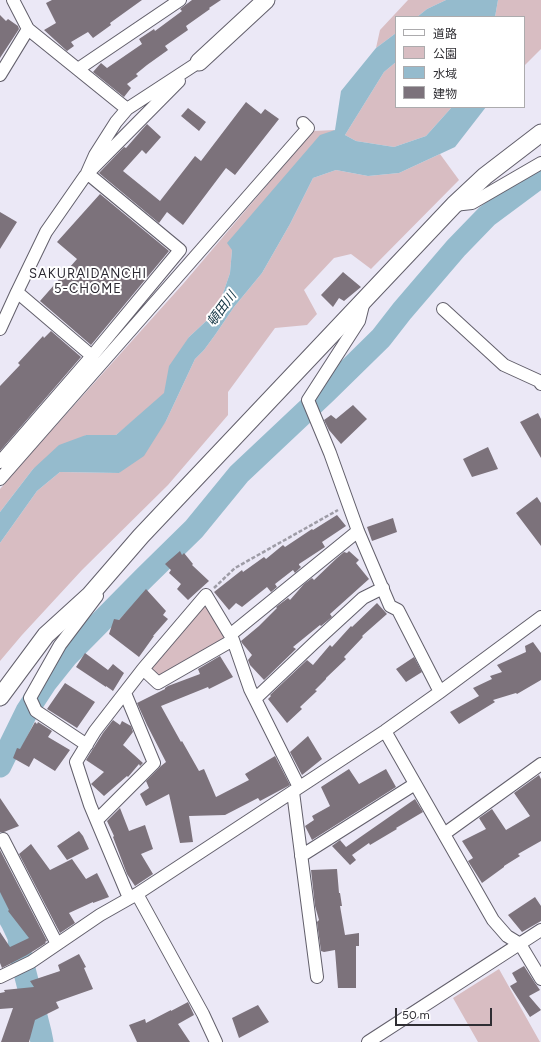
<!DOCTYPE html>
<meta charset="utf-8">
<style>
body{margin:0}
#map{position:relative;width:541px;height:1042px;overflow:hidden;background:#ebe8f6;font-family:Figtree,"Noto Sans JP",sans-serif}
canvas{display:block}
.legend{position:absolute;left:395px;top:16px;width:130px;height:92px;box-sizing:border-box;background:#fff;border:1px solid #acabad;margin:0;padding:5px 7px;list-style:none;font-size:12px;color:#2f2e33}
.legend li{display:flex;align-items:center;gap:8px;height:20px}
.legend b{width:20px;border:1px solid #acabad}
.scale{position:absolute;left:395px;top:1008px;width:97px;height:18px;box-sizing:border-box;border:2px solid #2f2e33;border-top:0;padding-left:5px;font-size:12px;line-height:14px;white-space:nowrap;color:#2f2e33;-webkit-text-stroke:3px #fff;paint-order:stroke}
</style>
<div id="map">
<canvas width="541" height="1042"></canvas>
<ul class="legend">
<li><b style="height:5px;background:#fff"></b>道路</li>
<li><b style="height:11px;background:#d8bdc2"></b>公園</li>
<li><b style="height:11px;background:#95bbcd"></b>水域</li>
<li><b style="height:11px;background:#7c727b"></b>建物</li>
</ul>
<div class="scale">50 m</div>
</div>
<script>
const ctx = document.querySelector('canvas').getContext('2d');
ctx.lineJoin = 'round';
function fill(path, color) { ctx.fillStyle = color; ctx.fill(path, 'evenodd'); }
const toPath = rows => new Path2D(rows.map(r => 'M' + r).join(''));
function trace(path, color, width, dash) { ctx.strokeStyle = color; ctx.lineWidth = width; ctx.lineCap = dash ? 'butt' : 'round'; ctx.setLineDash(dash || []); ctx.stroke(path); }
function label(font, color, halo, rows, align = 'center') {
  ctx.font = font + ' Figtree,"Noto Sans JP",sans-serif'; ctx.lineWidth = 4; ctx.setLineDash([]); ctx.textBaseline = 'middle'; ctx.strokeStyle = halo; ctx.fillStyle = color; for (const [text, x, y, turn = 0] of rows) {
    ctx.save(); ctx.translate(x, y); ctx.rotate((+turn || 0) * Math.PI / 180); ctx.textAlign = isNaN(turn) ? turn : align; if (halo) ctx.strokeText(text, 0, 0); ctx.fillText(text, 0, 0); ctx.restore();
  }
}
fill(toPath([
 [408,0,446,0,427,9,417,17,396,17,396,33,376,48,380,30],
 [498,0,541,0,541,49,524,66,524,17,495,17],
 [396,62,396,107,452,107,426,136,394,147,356,141,345,135,384,72],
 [335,130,232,250,230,273,217,311,189,337,165,395,116,435,86,435,33,469,0,512,0,489,34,450,183,284,313,131],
 [440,154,459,180,371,269,351,254,334,258,304,290,317,314,307,325,275,328,228,392,228,415,168,485,82,570,22,635,0,661,0,543,37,491,60,472,119,473,166,421,195,359,204,350,215,335,234,307,262,273,290,224,313,178,336,170,368,176,399,173],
 [205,601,228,638,159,676,149,668],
 [499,969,540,1042,478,1042,453,998]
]), '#d8bdc2');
fill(toPath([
 [446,0,498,0,495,17,417,17,427,9],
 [396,33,396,62,384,72,345,135,356,141,394,147,426,136,452,107,486,107,455,147,399,173,368,176,336,170,313,178,290,224,262,273,234,307,215,335,204,350,195,359,166,421,144,456,119,473,60,472,37,491,0,543,0,512,33,469,59,445,86,435,116,435,164,393,169,366,189,337,217,311,230,273,232,250,227,243,320,135,335,130,341,91,376,48]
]), '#95bbcd');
trace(toPath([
 [0,766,27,711,46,682,66,657,145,577,194,529,239,474,325,393,381,338,402,311,456,248,487,216,541,176],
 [0,901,12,922,19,937,20,953,40,1032,42,1042]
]), '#95bbcd', 23);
fill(toPath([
 [52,0,142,0,110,23,111,25,93,38,88,32,71,42,74,46,67,51,44,30,56,23,46,3],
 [192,0,221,0,209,8,210,9,186,26,188,30,165,46,168,50,147,65,136,74,138,76,127,84,131,88,124,97,93,72,101,63,107,68,142,44,139,39,154,29,155,31,182,11,180,9],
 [0,15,6,21,8,19,18,26,19,29,0,58],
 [246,102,261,114,265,109,279,119,235,175,226,168,183,225,167,212,159,223,99,173,124,147,126,148,147,124,161,137,146,154,142,150,123,171,160,201,195,156,201,161],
 [188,108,206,122,199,131,181,116],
 [100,194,169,251,91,345,40,301,77,259,57,242],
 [0,212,17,222,0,249],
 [343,272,361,287,344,301,339,298,333,307,321,295],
 [51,331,81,357,0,451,0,386,20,365,18,363,43,336,44,338],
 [353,405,367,419,341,444,329,430,324,420,331,415,336,419],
 [538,413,541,419,541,458,520,422],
 [488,447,498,469,472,477,463,459],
 [537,497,541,503,541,546,516,513],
 [337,515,346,526,322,542,325,547,299,564,299,565,301,567,295,573,293,570,275,584,277,587,271,592,267,587,242,607,236,603,229,610,214,592,242,570,243,572,264,557,266,559,283,545,285,547,312,529,313,530],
 [393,518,397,532,372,541,367,527],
 [180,551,182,555,184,553,193,564,192,565,209,581,188,600,177,589,181,584,169,573,171,570,165,564],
 [349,551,359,560,356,563,369,579,330,614,332,617,321,626,320,625,293,647,296,649,264,680,250,665,248,660,252,655,242,643,241,641,259,626,277,608,276,607,288,598,290,600,304,584,312,578,314,580,337,558,344,552,347,553],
 [146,589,166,611,163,615,168,619,153,636,154,636,139,657,109,634,114,619,119,620],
 [377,603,387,614,362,636,363,637,344,657,346,659,326,678,326,679,315,690,317,691,300,707,302,709,287,723,268,699,271,696,270,695,307,660,313,665,330,645,332,647,351,626,352,627],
 [533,642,541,653,541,680,517,694,516,693,493,700,495,702,459,724,450,712,479,696,473,688,492,679,490,676,502,672,497,665,526,652,525,646],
 [85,653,108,670,113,664,124,673,113,691,106,686,106,687,76,667],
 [220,656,233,677,209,689,208,687,161,706,181,742,182,741,199,771,204,769,216,797,249,780,245,774,275,756,290,785,260,801,258,798,225,815,189,816,193,842,180,843,169,794,146,806,140,794,149,788,146,781,161,766,166,762,147,725,137,703,165,689,165,688,168,686,200,674,198,669],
 [414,657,422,672,406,682,396,669],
 [65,683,95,702,77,728,47,709],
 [113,720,120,725,122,721,131,726,133,732,123,745,143,763,140,766,139,764,128,777,127,776,104,796,91,784,104,772,86,760,103,733],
 [35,722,37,724,38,722,52,731,48,737,70,750,55,771,34,758,29,767,13,758,17,748,20,749],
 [308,736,322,759,302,775,290,752],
 [349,769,359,784,386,769,396,787,312,840,305,826,314,820,312,816,330,806,321,787],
 [539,775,541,779,541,841,518,854,520,856,504,866,504,867,482,883,468,861,473,858,462,841,486,829,479,818,492,809,506,830,530,816,514,793],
 [0,798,19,826,4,832,0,832],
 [415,799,423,812,396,828,397,829,370,845,369,843,352,855,356,860,350,865,332,846,340,840,346,847],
 [120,808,129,831,145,825,153,849,141,854,153,874,135,886,127,874,113,837,114,836,107,821],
 [79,831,83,836,89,849,67,860,57,846],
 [31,844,50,870,72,859,86,879,97,873,109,897,93,903,93,902,69,913,75,923,60,933,19,854],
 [0,850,47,941,45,942,46,943,27,955,2,968,0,963,0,932,10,947,29,938,8,911,9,910,0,892],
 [337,869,339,893,340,893,342,906,340,906,345,935,359,933,359,946,356,946,356,988,338,988,335,950,324,952,321,951,317,922,319,920,315,906,311,870],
 [535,897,541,906,541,921,522,932,508,915],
 [79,954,86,967,84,968,93,989,56,1002,59,1008,35,1020,29,1042,1,1042,13,1008,0,1009,0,993,5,992,4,990,34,987,30,981,60,971,58,965],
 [524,966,535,983,540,990,529,996,541,1010,530,1017,510,986,517,982,512,973],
 [188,1002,194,1015,178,1024,190,1042,137,1042,129,1025,145,1019,146,1023,171,1010,171,1011],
 [258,1005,269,1022,239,1038,232,1018]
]), '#7c727b');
const street = toPath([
 [13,0,28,29,127,109],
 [78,69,180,0],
 [0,75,28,29],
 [454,205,472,203,541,163],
 [364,301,359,321,308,400,330,453,358,531,390,606,398,610,440,692],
 [443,309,504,365,539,381,541,384],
 [0,329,17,292],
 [92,356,17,292,46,232,85,176,179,81],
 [0,462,92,356,180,250,87,173,95,155,116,122,127,109,199,62],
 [0,479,308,128,303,123],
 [230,635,358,531],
 [143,669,158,683,233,640],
 [255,699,313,644,363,598,383,588],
 [385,731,493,920,507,936,520,944,541,979],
 [87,745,36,711,30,698,60,645,97,596],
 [293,792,317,977],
 [97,820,154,763,125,693],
 [444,834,541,764],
 [3,839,57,944],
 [301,856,415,784],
 [137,894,203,1014,216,1042],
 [129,898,90,805,76,762,95,731,143,669,206,595,233,640,250,689,299,787],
 [0,977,31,962,100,915,137,894,385,731,440,692,541,617],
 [368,1042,541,930]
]);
const secondary = toPath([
 [199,62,266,0],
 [0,697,46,635,90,595,141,536,454,205,485,176,541,133]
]);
trace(street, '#625f6b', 14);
trace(secondary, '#625f6b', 19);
trace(toPath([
 [214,588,235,568,338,510]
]), '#9e9ca6', 2.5, [4, 2]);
trace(street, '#fff', 12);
trace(secondary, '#fff', 17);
ctx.letterSpacing = '1px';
label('13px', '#2a2831', '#fff', [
 ["SAKURAIDANCHI",88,274],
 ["5-CHOME",88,289]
]);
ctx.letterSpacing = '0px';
label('italic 13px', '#113442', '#fff', [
 ["頓田川",222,309,-54]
]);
</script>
